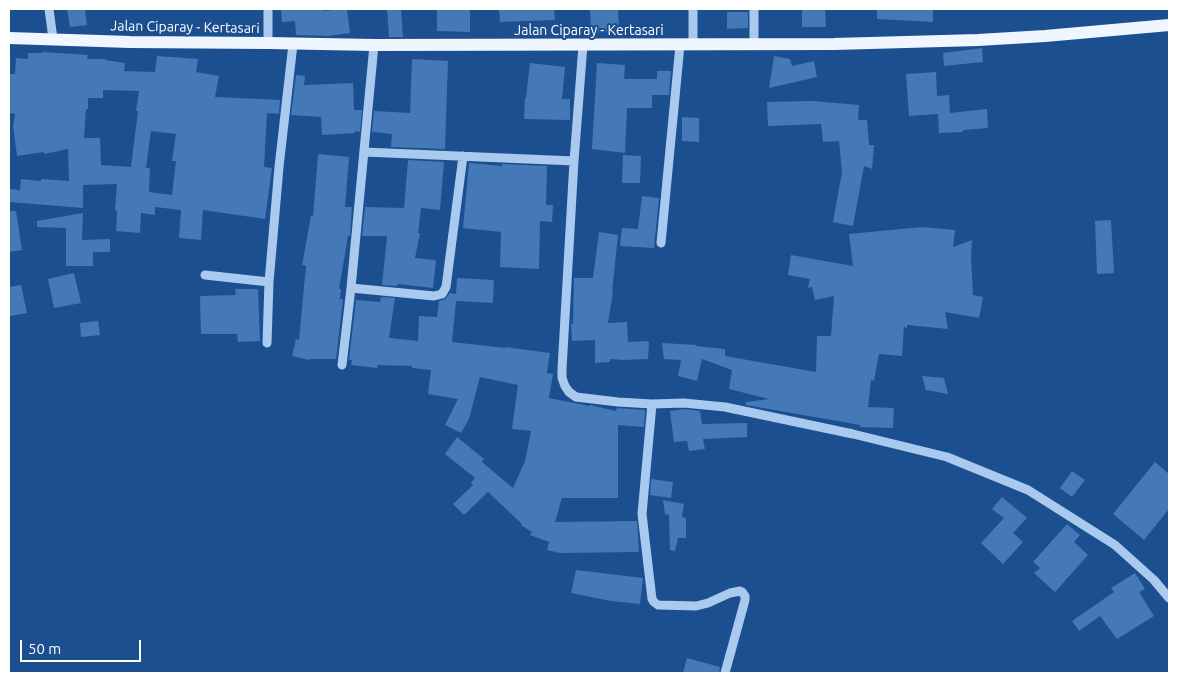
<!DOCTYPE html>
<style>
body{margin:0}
#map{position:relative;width:1178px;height:682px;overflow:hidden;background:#1b4f8f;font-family:Ubuntu,sans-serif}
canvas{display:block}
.frame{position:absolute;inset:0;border:10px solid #fff;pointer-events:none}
.scale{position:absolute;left:20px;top:640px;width:121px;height:22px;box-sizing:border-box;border:2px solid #fff;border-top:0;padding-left:6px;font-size:15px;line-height:18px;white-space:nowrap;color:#fff;-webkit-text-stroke:4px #1b4f8f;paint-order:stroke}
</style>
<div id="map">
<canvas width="1178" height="682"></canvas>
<div class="frame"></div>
<div class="scale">50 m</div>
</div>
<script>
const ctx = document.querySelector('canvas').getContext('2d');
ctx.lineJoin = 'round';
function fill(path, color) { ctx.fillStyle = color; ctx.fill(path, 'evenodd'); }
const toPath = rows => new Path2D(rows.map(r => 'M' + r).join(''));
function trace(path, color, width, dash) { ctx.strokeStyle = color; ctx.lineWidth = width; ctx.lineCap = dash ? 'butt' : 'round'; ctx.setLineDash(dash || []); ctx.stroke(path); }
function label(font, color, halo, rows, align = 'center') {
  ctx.font = font + ' Ubuntu,sans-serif'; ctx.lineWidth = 4; ctx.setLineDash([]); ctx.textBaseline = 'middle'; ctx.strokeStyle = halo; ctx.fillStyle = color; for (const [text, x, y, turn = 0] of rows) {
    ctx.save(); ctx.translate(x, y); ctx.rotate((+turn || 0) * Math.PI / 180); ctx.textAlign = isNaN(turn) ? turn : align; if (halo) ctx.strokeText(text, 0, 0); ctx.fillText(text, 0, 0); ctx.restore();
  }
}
fill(toPath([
 [67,9,85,9,87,25,70,27],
 [281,9,323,9,323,11,347,9,350,33,328,36,296,35,295,21,282,22],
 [387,9,401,9,403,37,389,37],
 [437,9,470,9,470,32,437,31],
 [499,9,554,9,555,20,500,22],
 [590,9,618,9,619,32,591,33],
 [802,9,825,9,826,27,802,27],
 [877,9,933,9,933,22,877,19],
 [727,12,748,12,748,28,727,29],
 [982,48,983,62,944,66,943,53],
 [43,52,88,55,87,59,105,59,105,60,125,63,124,71,155,72,157,56,198,59,196,72,219,76,215,97,280,100,279,114,267,113,264,167,272,168,265,219,203,210,201,240,179,238,181,210,155,207,155,215,141,213,140,233,116,231,117,211,115,210,117,184,83,185,83,208,9,202,9,189,20,190,21,179,41,181,41,179,69,181,68,149,44,154,44,152,17,156,13,126,15,114,9,113,9,74,15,74,16,58,28,59,28,53,42,53],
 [103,90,139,91,136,111,138,111,131,167,101,165,100,138,84,138,86,109,88,109,88,98,103,98],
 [151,131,176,134,172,161,176,161,172,195,149,192,150,168,146,168],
 [774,56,790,59,792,66,814,61,817,77,769,88],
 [412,59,448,61,445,149,391,147,392,134,372,132,374,111,410,113],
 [530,63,565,67,562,99,570,99,570,120,524,119,525,98,526,98],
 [597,63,625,65,624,79,657,79,657,71,671,71,669,95,652,95,652,108,627,108,625,153,592,149],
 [936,72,937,96,949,95,950,113,987,109,988,128,963,130,963,132,939,133,938,114,909,116,906,74],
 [296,75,305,76,304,85,353,83,354,110,362,110,360,132,355,131,355,133,322,135,321,117,291,115],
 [812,101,859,105,858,120,867,120,869,145,874,145,872,169,864,166,853,226,833,222,842,172,839,141,823,142,821,124,768,126,767,102],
 [682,117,699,118,699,142,682,141],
 [318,154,349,157,345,207,352,207,350,236,348,236,339,289,341,289,340,299,343,299,336,359,309,359,309,360,292,356,296,339,299,340,306,266,302,265,311,216,313,216],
 [623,155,641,156,640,183,622,183],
 [408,160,444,162,440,210,421,208,418,233,420,233,415,258,436,260,433,288,397,284,397,286,382,285,387,236,362,236,365,207,404,208],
 [469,163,502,166,502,164,547,166,546,205,553,205,552,222,540,221,539,269,500,267,501,232,463,228],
 [642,196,659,198,654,248,620,246,622,228,638,229],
 [9,211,16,211,22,250,9,252],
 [83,213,82,240,110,239,110,252,93,252,93,266,66,266,66,228,37,227,37,221],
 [1111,220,1114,273,1097,274,1095,221],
 [922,227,955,230,953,247,972,240,971,256,973,295,983,297,979,318,945,312,948,329,907,325,907,328,904,327,902,356,879,354,874,381,871,380,868,407,894,408,893,428,860,427,860,425,746,405,746,402,769,399,729,389,732,370,702,359,697,381,678,376,681,360,664,359,662,343,696,345,696,346,725,349,725,356,816,372,817,336,831,336,834,296,815,300,812,287,808,288,810,279,788,275,791,255,853,266,849,234],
 [599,232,618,235,612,292,613,292,608,323,627,322,628,342,648,341,649,343,648,359,623,360,610,359,610,362,595,363,595,340,572,341,571,324,573,324,574,278,593,278],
 [74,273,81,303,54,308,48,279],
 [457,278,494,280,493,303,456,301,452,342,505,348,505,347,550,353,547,373,553,374,549,398,589,406,590,405,616,411,617,408,645,410,644,427,618,425,618,498,562,498,555,522,637,521,639,552,560,553,547,550,549,542,530,535,532,532,521,525,522,524,488,492,464,515,453,504,473,485,471,483,475,478,445,454,457,437,484,459,482,462,513,488,525,461,531,431,512,429,518,385,480,377,469,419,461,433,445,425,458,399,428,394,431,370,412,368,412,366,378,365,377,368,351,365,352,360,349,360,356,300,380,302,381,297,395,298,389,338,418,341,419,316,437,317,439,301,445,299,450,293,456,294],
 [21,285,27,313,10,316,9,309,9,287],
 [235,289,258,289,260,341,238,342,237,334,201,334,200,296,236,295],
 [98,321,100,335,81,337,80,323],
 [922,376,944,378,948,394,926,390],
 [685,409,700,411,702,424,747,423,747,437,703,439,705,449,689,451,687,441,674,442,670,411],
 [1155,462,1169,474,1169,509,1144,540,1113,514],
 [1072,471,1085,480,1072,497,1060,488],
 [651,479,673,482,671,498,650,495],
 [1002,497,1027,518,1013,533,1023,542,1003,564,981,543,1004,518,992,509],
 [663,500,684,504,682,517,686,518,686,538,678,538,675,551,670,550,669,515,665,514],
 [1067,524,1080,535,1074,542,1088,555,1055,592,1034,573,1040,568,1033,562],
 [576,570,643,578,640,604,611,601,571,593],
 [1135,573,1145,589,1139,592,1154,616,1117,639,1100,616,1079,631,1072,621,1114,592,1111,588],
 [687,658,720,667,719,673,683,673]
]), '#4478b7');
trace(toPath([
 [49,9,53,39],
 [268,43,268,9],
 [583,45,574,161,562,369,562,378,565,386,569,392,576,397,618,402,652,404,684,403,725,407,853,434,947,457,1028,490,1115,545,1154,580,1169,598],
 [693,45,693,9],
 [754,45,754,9],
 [364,152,574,161],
 [661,243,680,45],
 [205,275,269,282],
 [351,288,434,296,442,294,446,287,463,156],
 [267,343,269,282,279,167,293,44],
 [342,365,351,288,374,45],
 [652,404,642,514,652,599,654,602,658,605,696,606,708,603,730,593,740,591,742,592,745,596,745,600,725,673]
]), '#a9c9ee', 9);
trace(toPath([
 [9,38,130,42,268,43,374,45,834,44,978,40,1045,36,1169,25]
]), '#f0f6ff', 12);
label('14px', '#fff', '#1b4f8f', [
 ["Jalan Ciparay - Kertasari",185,27,1],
 ["Jalan Ciparay - Kertasari",589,30]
]);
</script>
